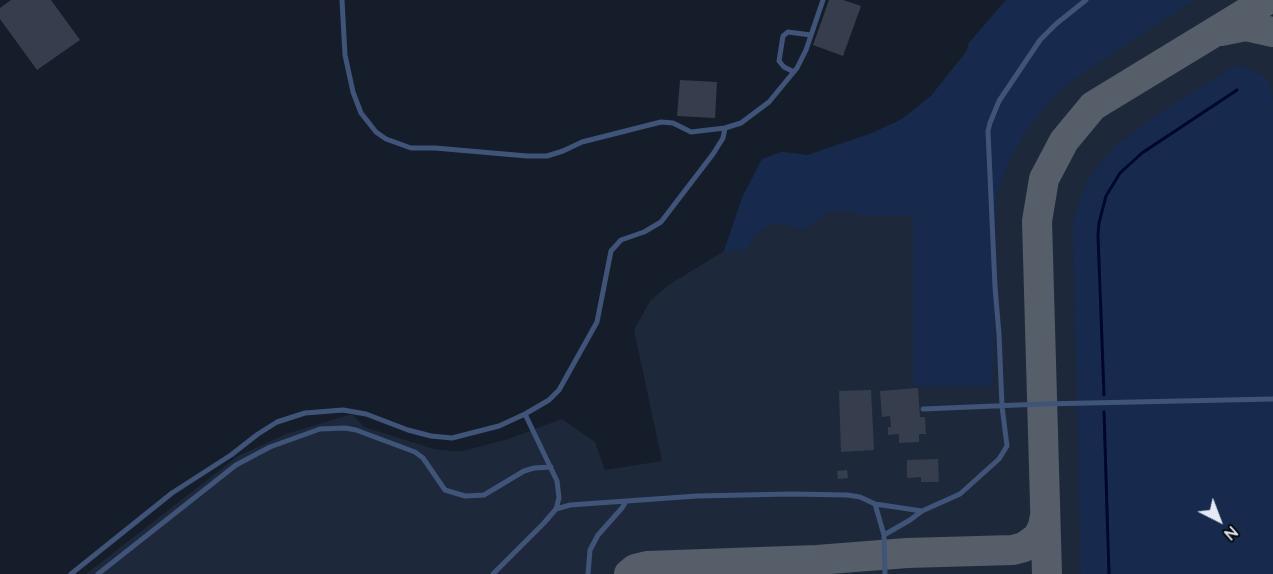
<!DOCTYPE html>
<style>
body{margin:0}
#map{position:relative;width:1273px;height:574px;overflow:hidden;background:#151d2a;font-family:Quicksand,sans-serif}
canvas{display:block}
.north{position:absolute;left:1189px;top:490px;width:60px;height:60px;-webkit-text-stroke:4px #05070d;paint-order:stroke;rotate:138deg;font-size:16px;font-weight:700;line-height:24px;text-align:center;color:#e4eaf3}
.north::after{content:'';display:block;margin:auto;width:21px;height:27px;background:#e4eaf3;clip-path:polygon(50% 0,100% 100%,50% 72%,0 100%)}
</style>
<div id="map">
<canvas width="1273" height="574"></canvas>
<div class="north">N</div>
</div>
<script>
const ctx = document.querySelector('canvas').getContext('2d');
ctx.lineJoin = 'round';
function fill(path, color) { ctx.fillStyle = color; ctx.fill(path, 'evenodd'); }
const toPath = rows => new Path2D(rows.map(r => 'M' + r).join(''));
function trace(path, color, width, dash) { ctx.strokeStyle = color; ctx.lineWidth = width; ctx.lineCap = dash ? 'butt' : 'round'; ctx.setLineDash(dash || []); ctx.stroke(path); }
fill(toPath([
 [1006,0,1273,0,1273,574,86,574,238,456,286,434,349,415,353,415,364,427,434,449,453,451,462,451,505,440,562,419,595,442,605,470,662,461,634,330,650,301,670,284,724,251,742,198,762,159,782,152,808,155,872,133,902,119,931,96,966,52,969,43]
]), '#1d283a');
fill(toPath([
 [1006,0,1194,0,1071,81,1047,103,1023,136,1009,160,996,197,993,385,988,387,913,386,913,216,863,216,850,211,828,212,803,230,783,224,770,225,755,235,746,250,724,251,742,198,762,159,782,152,808,155,872,133,902,119,931,96,966,52,969,43],
 [1235,66,1245,67,1264,76,1271,87,1273,101,1273,574,1081,574,1073,225,1079,201,1088,180,1101,162,1115,146,1161,112]
]), '#172a4d');
trace(toPath([
 [1104,395,1098,235,1099,223,1106,196,1120,173,1142,153,1237,90],
 [1104,412,1109,574]
]), '#00052f', 3);
trace(toPath([
 [1221,31,1246,26,1273,32],
 [629,574,635,569,647,566,817,560,907,553,1013,550,1024,547,1038,537,1043,526,1045,516],
 [1047,574,1037,221,1044,179,1064,141,1093,106,1267,0]
]), '#565e6a', 30);
fill(toPath([
 [11,0,51,0,80,40,37,70,0,19,0,8],
 [829,0,843,0,861,6,843,56,813,45],
 [680,80,717,82,715,118,677,116],
 [918,388,920,417,925,417,926,434,919,434,919,442,899,443,899,434,888,435,888,427,891,427,890,416,882,417,880,391],
 [871,390,874,450,841,452,839,391],
 [938,459,939,482,921,482,921,477,907,478,907,460],
 [847,470,848,478,838,479,837,471]
]), '#363e4d');
trace(toPath([
 [342,0,345,55,353,92,361,113,376,132,386,139,411,148,435,148,527,156,547,156,563,151,582,142,661,122,673,123,691,132,725,128,741,123,769,102,797,68,806,50,823,0],
 [794,72,784,67,779,61,783,36,788,32,811,35],
 [923,409,1042,404,1273,399],
 [875,504,884,535,885,574],
 [556,509,570,505,697,496,791,494,847,495,860,497,875,504,922,511,960,494,999,459,1007,446,1002,406,999,334,995,287,988,131,990,123,999,101,1040,40,1056,24,1086,0],
 [884,535,910,520,922,511],
 [71,574,172,493,231,455,258,434,277,422,305,413,343,410,366,414,408,430,431,436,452,438,499,426,525,414,549,400,559,390,597,322,611,251,621,240,644,232,661,222,713,154,723,138,725,128],
 [98,574,236,465,270,447,320,429,345,428,356,430,415,452,423,458,445,490,465,496,484,495,524,471,534,468,551,467],
 [493,574,544,523,556,509,559,498,557,481,525,414],
 [588,574,590,550,598,535,622,508,625,503]
]), '#3f5478', 5);
</script>
